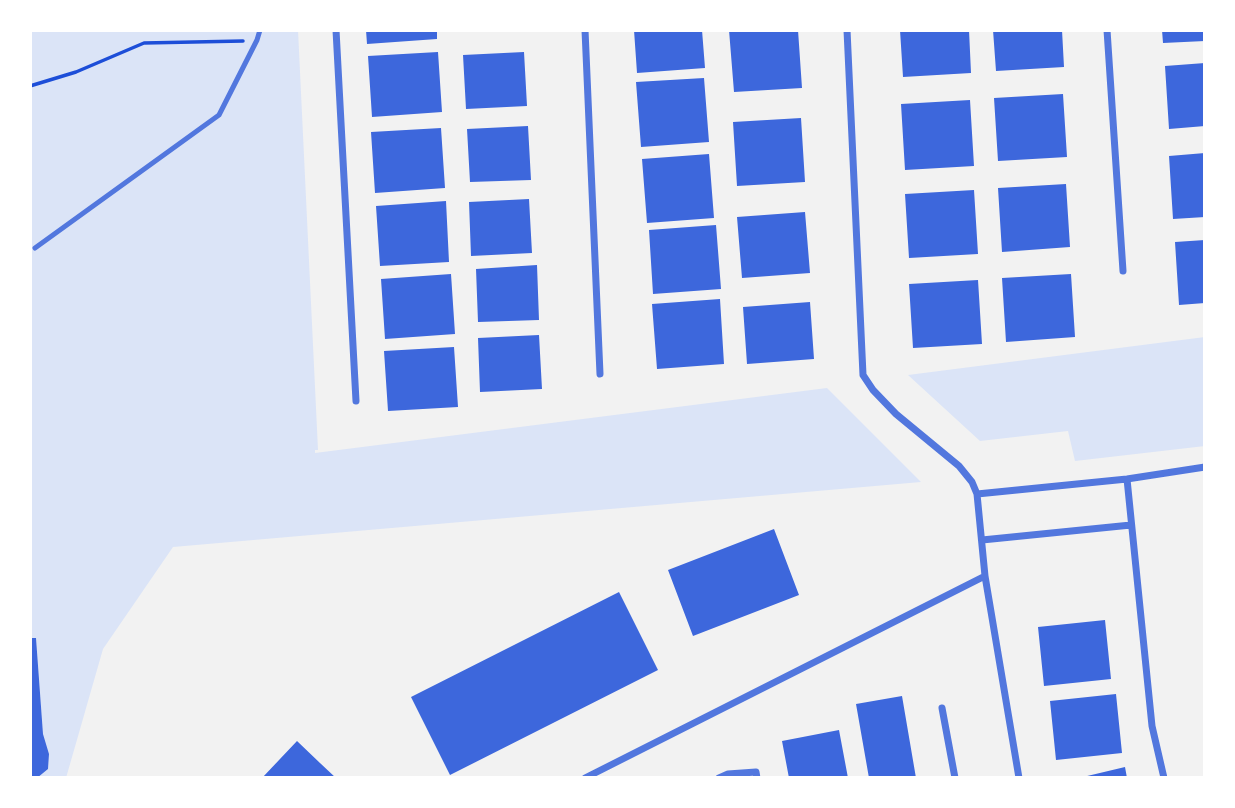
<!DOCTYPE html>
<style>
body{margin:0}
#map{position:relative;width:1235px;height:808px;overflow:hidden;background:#f2f2f2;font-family:"Nunito Sans",sans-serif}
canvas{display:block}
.frame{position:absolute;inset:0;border:32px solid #fff;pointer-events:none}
</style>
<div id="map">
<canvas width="1235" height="808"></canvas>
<div class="frame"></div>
</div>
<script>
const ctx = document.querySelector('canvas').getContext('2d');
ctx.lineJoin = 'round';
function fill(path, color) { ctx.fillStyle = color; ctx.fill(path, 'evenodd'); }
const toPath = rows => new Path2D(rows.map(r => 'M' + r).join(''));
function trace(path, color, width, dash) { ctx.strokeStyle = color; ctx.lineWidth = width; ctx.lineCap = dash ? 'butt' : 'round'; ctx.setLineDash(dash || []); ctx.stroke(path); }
fill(toPath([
 [30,30,298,30,318,450,315,450,315,453,827,388,921,482,173,547,103,649,66,778,37,778,48,769,49,754,43,734,36,638,30,638],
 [1205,337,1205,446,1075,461,1068,431,980,441,908,375]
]), '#dbe4f7');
fill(toPath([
 [366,30,437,30,437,39,367,44],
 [634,30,702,30,705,68,637,73],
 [729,30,798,30,802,88,734,92],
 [900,30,969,30,971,73,903,77],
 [993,30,1062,30,1064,67,996,71],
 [1162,30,1205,30,1205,41,1163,43],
 [438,52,442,112,372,117,368,56],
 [524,52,527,106,466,109,463,55],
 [1205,63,1205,126,1169,129,1165,66],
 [704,78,709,142,641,147,636,82],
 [1063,94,1067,157,998,161,994,98],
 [970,100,974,166,905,170,901,104],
 [801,118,805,182,737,186,733,122],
 [528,126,531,180,470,182,467,129],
 [441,128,445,188,375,193,371,132],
 [1205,153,1205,217,1173,219,1169,156],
 [709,154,714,218,647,223,642,159],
 [1066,184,1070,247,1002,252,998,188],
 [974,190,978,254,909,258,905,194],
 [529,199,532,253,471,256,469,202],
 [446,201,449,262,380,266,376,206],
 [805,212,810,273,742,278,737,217],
 [716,225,721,289,653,294,649,230],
 [1205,240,1205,303,1179,305,1175,242],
 [537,265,539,320,478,322,476,269],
 [451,274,455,334,385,339,381,279],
 [1071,274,1075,337,1006,342,1002,278],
 [978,280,982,344,913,348,909,284],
 [720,299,724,364,657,369,652,304],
 [810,302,814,359,747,364,743,307],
 [539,335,542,389,480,392,478,338],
 [454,347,458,407,388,411,384,351],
 [774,529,799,595,693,636,668,570],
 [619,592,658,670,450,775,411,697],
 [1105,620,1111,679,1044,686,1038,627],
 [30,638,36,638,43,734,49,754,48,769,37,778,30,778],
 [1116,694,1122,753,1056,760,1050,701],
 [902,696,916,778,869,778,856,704],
 [839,730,848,778,789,778,782,741],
 [297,741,320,763,336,778,262,778],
 [1125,767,1127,778,1084,778,1083,777]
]), '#3d67dc');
trace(toPath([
 [30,86,76,72,144,43,243,41]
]), '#1d4ed8', 3.5);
trace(toPath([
 [35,248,219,115,257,40,260,30]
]), '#5277de', 5);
trace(toPath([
 [336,30,356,401],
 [585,30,600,374],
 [847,30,863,375,873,390,896,414,959,466,972,482,977,494,985,576,1019,778],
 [1107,30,1123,271],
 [1127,479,1152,726,1164,778],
 [977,494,1127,479,1205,467],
 [982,540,1131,525],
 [942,708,955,778],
 [585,778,985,576],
 [719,778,728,774,756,772,757,778]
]), '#5277de', 7);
</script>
